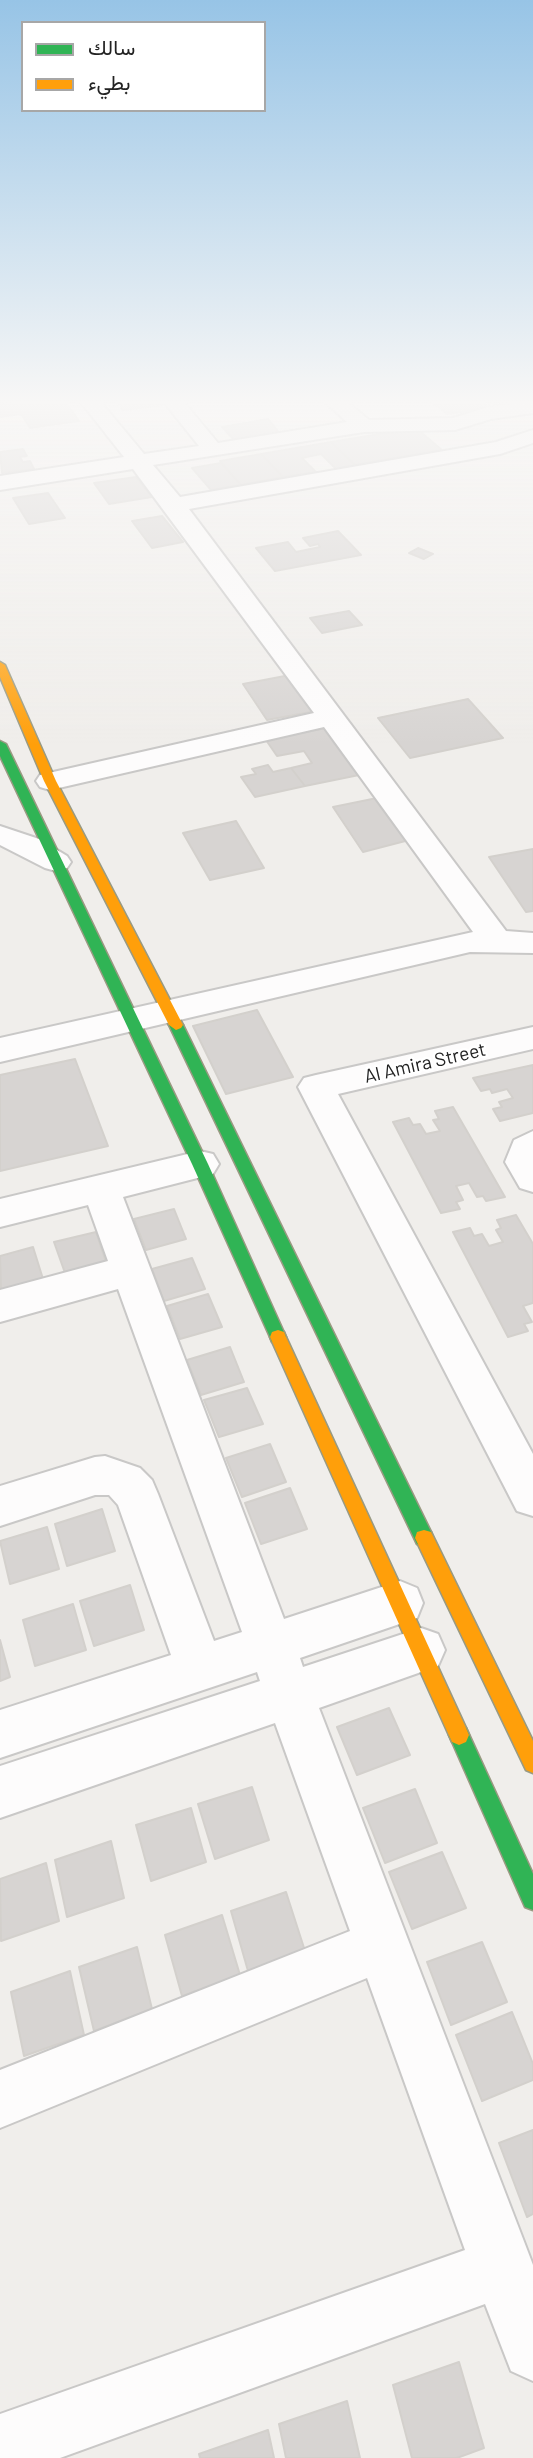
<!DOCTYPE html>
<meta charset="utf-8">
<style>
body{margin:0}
#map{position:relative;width:533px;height:2458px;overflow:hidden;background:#f0eeeb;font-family:Barlow,Vazirmatn,sans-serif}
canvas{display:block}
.legend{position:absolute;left:21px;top:21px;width:245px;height:91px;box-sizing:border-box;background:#fff;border:2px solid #a7a7a7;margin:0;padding:9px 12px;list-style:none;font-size:21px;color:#222}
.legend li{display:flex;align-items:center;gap:14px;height:35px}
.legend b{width:35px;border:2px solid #a7a7a7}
</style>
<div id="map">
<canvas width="533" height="2458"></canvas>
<ul class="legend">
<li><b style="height:9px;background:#30b455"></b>سالك</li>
<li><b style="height:9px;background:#ff9f0a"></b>بطيء</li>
</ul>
</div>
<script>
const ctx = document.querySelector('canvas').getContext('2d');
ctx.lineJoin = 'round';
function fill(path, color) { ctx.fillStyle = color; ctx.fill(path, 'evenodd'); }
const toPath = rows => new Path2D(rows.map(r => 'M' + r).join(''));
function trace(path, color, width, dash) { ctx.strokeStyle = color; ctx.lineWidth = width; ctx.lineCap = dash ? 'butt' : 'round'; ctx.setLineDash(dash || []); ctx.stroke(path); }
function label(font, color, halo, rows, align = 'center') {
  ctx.font = font + ' Barlow,sans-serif'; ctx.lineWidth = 5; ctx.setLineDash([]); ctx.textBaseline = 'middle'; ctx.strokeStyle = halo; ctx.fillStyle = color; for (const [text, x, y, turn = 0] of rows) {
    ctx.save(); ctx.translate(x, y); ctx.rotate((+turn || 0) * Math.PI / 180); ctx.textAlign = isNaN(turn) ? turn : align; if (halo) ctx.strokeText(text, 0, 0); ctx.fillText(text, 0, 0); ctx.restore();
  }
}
const building = toPath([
 [30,401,65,401,79,421,30,428,21,414,0,417,0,405,30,401],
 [118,401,161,401,164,405,123,410,118,401],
 [431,401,482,401,490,408,447,414,431,401],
 [268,419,281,435,236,442,222,427,268,419],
 [416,428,442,450,355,465,331,442,416,428],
 [331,442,355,465,336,469,321,454,302,458,316,472,283,477,261,454,331,442],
 [23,449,27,456,20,457,23,462,30,461,34,469,2,473,0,452,23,449],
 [261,454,283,477,241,485,220,461,261,454],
 [221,463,241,485,211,490,192,468,221,463],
 [136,477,152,497,109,504,94,483,136,477],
 [48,493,65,518,29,524,13,498,48,493],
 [162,516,183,542,152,548,132,521,162,516],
 [338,531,361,555,275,571,256,548,288,542,296,552,320,547,318,544,310,546,303,538,338,531],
 [418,548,433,554,424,559,409,553,418,548],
 [349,611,362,625,322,633,310,618,349,611],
 [290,675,316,711,267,720,243,684,290,675],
 [468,699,503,738,410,758,378,718,468,699],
 [326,728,359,775,305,786,291,768,312,763,304,751,277,756,266,740,326,728],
 [268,765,273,772,291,768,305,786,255,797,241,777,256,774,252,769,268,765],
 [382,797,413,839,363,852,333,807,382,797],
 [236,821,264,868,210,880,183,833,236,821],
 [533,849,533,911,526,912,489,857,533,849],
 [257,1010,293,1077,226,1094,193,1026,257,1010],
 [75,1059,108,1146,0,1171,0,1075,75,1059],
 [533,1065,533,1113,500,1121,493,1109,502,1107,499,1102,513,1098,507,1089,492,1093,490,1089,481,1091,473,1078,533,1065],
 [453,1107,505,1197,486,1201,483,1196,477,1197,469,1183,456,1186,463,1200,456,1202,460,1209,441,1213,393,1122,409,1118,413,1125,420,1124,426,1134,440,1131,433,1120,439,1119,435,1111,453,1107],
 [174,1209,186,1239,146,1250,134,1219,174,1209],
 [516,1215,533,1244,533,1303,523,1306,532,1322,524,1324,528,1331,508,1337,453,1232,470,1228,474,1236,482,1234,489,1246,503,1242,496,1230,501,1228,497,1220,516,1215],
 [96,1232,106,1262,65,1273,54,1242,96,1232],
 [33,1247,43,1279,1,1290,0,1256,33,1247],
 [192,1258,205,1289,164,1301,152,1269,192,1258],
 [208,1294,222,1327,180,1339,167,1306,208,1294],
 [230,1347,244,1382,201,1395,187,1360,230,1347],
 [247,1388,263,1424,219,1437,204,1400,247,1388],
 [270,1444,286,1482,242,1497,226,1458,270,1444],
 [290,1488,307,1529,261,1544,245,1503,290,1488],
 [102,1509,115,1551,67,1566,55,1524,102,1509],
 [47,1527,59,1569,10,1584,0,1541,47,1527],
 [130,1585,144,1630,94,1646,80,1601,130,1585],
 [73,1604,86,1650,35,1666,23,1620,73,1604],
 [0,1640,10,1677,0,1681,0,1640],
 [389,1708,410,1755,357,1775,337,1727,389,1708],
 [252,1787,269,1840,215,1859,198,1804,252,1787],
 [415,1789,437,1843,385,1863,363,1808,415,1789],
 [191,1808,206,1862,151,1881,136,1825,191,1808],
 [111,1841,124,1898,67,1917,55,1860,111,1841],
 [442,1852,466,1908,412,1929,389,1872,442,1852],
 [46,1863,59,1921,1,1941,0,1879,46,1863],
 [286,1892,305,1951,248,1971,231,1911,286,1892],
 [222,1915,240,1975,182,1996,165,1935,222,1915],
 [482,1942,507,2002,451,2025,427,1962,482,1942],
 [137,1947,152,2009,94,2031,79,1967,137,1947],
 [70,1971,84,2035,24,2056,11,1992,70,1971],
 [512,2012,533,2064,533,2080,482,2101,456,2035,512,2012],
 [533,2130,533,2214,527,2217,499,2143,533,2130],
 [459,2362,484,2448,457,2458,412,2458,393,2385,459,2362],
 [347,2401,360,2458,286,2458,279,2424,347,2401],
 [268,2430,274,2458,200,2458,199,2454,268,2430]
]);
fill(building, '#d7d4d2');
trace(building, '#d3d0cc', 2);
const street = toPath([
 [80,401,100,401,144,454,199,446,163,401,183,401,218,443,347,422,324,401,346,401,369,420,453,418,488,407,533,401,533,413,491,419,455,430,364,432,153,465,180,497,496,442,533,430,533,443,500,454,189,509,506,931,533,933,533,953,470,952,0,1062,0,1038,473,932,324,727,50,790,40,787,36,781,40,775,314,713,133,469,0,490,0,476,124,457,80,401],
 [0,826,39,839,67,856,71,862,67,868,56,871,45,868,0,845,0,826],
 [533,1027,533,1049,338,1094,533,1454,533,1516,517,1511,298,1087,304,1078,316,1075,533,1027],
 [533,1131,533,1192,520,1188,505,1162,514,1140,533,1131],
 [200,1151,213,1154,219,1164,213,1174,123,1197,284,1619,400,1581,417,1588,423,1603,417,1618,300,1658,303,1667,421,1628,438,1634,445,1650,438,1666,319,1708,533,2265,533,2381,511,2371,485,2304,60,2458,0,2458,0,2414,465,2250,367,1978,0,2128,0,2070,350,1931,275,1723,0,1818,0,1766,260,1681,257,1672,0,1758,0,1710,171,1655,118,1505,109,1495,95,1495,0,1526,0,1486,95,1457,105,1456,140,1468,152,1480,158,1494,214,1641,242,1632,118,1289,0,1322,0,1290,108,1261,88,1205,0,1227,0,1199,200,1151]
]);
const fast = toPath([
 [0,741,6,744,208,1164,286,1337,284,1342,272,1342,270,1337,192,1164,0,756,0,741],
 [176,1020,183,1025,431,1532,433,1538,431,1544,424,1546,417,1544,169,1025,176,1020],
 [459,1725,466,1728,533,1874,533,1910,525,1907,449,1735,452,1728,459,1725]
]);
const slow = toPath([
 [0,662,5,665,56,781,183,1025,181,1028,176,1030,169,1025,44,781,0,677,0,662],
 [278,1330,284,1332,286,1337,466,1728,469,1735,466,1742,459,1745,452,1742,270,1337,272,1332,278,1330],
 [424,1530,431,1532,533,1741,533,1773,526,1770,415,1538,417,1532,424,1530]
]);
trace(street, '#c9c8c7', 4);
trace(fast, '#999a82', 3);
trace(slow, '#999a82', 3);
fill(street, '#fdfcfc');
fill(fast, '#30b455');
fill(slow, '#ff9f0a');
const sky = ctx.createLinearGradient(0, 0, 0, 745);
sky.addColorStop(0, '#97c4e6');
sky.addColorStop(0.54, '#f8f7f6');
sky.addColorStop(1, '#f8f7f600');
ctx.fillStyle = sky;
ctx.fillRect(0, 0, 533, 745);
label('19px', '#222', '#fff', [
 ["Al Amira Street",425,1063,-13]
]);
</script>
